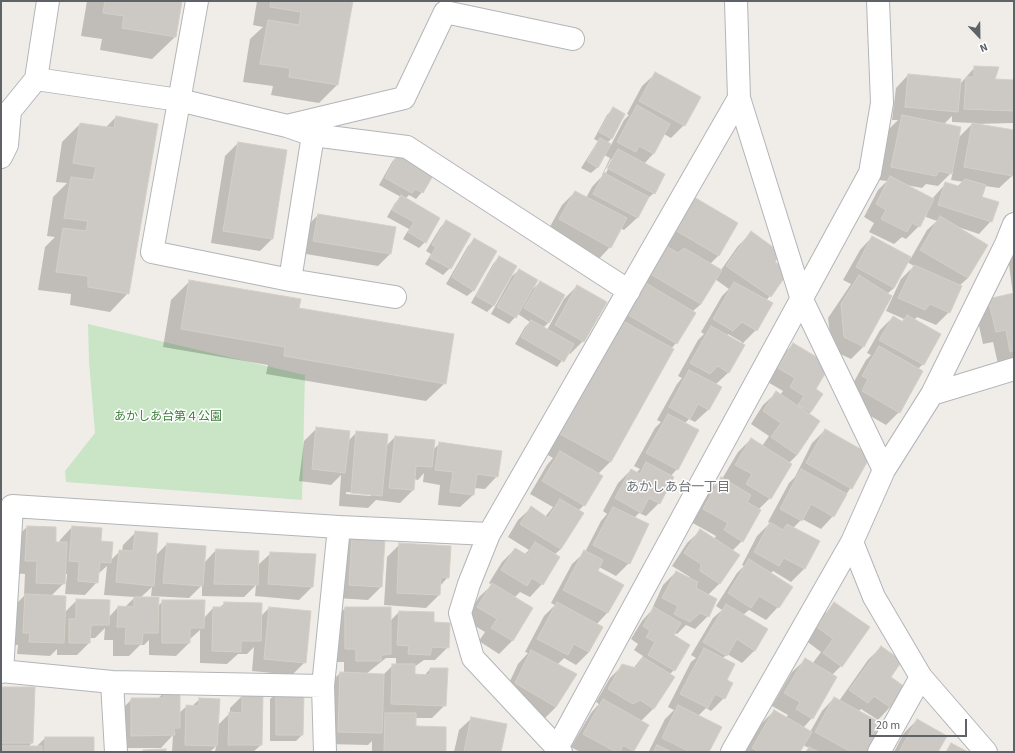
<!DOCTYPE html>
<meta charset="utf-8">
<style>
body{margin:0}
#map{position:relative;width:1015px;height:753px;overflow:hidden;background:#f0ede8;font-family:"Source Sans 3",sans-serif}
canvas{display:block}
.frame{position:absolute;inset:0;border:2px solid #5f6367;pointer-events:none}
.north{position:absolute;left:959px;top:16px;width:40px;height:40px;-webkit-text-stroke:3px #fff;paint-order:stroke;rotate:158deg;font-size:11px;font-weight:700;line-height:16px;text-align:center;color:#5f6367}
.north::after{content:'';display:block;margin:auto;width:14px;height:18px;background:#5f6367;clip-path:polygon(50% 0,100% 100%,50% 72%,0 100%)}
.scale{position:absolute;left:869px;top:719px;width:98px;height:18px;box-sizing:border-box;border:2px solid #5f6367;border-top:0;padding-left:5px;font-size:12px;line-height:14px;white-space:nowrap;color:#5f6367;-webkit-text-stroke:3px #fff;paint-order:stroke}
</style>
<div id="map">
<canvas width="1015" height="753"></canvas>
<div class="frame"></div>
<div class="north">N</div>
<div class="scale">20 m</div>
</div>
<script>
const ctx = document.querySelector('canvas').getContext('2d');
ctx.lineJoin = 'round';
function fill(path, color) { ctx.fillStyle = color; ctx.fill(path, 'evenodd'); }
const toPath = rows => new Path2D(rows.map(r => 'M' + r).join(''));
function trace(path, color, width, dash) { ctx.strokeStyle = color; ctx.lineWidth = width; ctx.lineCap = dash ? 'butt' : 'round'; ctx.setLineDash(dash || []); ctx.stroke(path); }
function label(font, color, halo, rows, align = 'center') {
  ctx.font = font + ' "Source Sans 3","Noto Sans JP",sans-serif'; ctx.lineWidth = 3; ctx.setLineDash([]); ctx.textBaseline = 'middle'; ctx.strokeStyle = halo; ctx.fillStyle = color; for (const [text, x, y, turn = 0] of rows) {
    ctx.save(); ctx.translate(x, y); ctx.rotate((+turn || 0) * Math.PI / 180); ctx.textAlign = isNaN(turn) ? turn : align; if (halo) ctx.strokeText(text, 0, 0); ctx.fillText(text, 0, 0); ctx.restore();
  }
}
fill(toPath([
 [88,324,305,375,302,500,66,482,65,471,95,433,89,362]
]), '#c9e5c6');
fill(toPath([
 [87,1,181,1,175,37,152,59,100,50,102,39,81,36],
 [257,1,352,1,337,85,319,103,271,95,273,86,243,82,250,39,263,27,253,25],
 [975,67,993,80,1014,81,1014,123,973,124,1014,131,1014,165,1012,176,999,188,985,186,981,197,991,221,979,234,958,227,968,278,959,286,949,312,936,325,917,317,914,320,923,364,918,369,899,412,886,425,850,404,850,389,866,360,871,355,867,353,880,330,893,317,901,322,904,319,886,311,901,279,914,266,907,262,894,288,887,294,864,346,851,359,832,350,828,318,851,284,843,280,860,250,872,237,911,258,927,230,937,221,926,217,927,212,919,226,906,239,902,237,894,244,869,232,874,223,864,217,878,190,887,181,879,180,889,129,898,120,892,120,896,88,908,75,960,84],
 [952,116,952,122,973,123,958,138,944,124],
 [953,171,951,180,964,182,959,187,946,183,932,199,906,185,922,188,926,184,938,186],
 [655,74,684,125,671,138,664,134,653,154,644,164,654,193,647,199,637,218,624,230,620,228,610,247,598,260,547,232,562,205,575,192,586,198,592,187,603,175,602,175,610,158,604,155,598,167,591,173,581,168,598,141,594,139,607,115,613,109,624,115,611,139,607,143,611,145,624,120,629,115,627,114,642,86],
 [611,159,613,159,606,173,604,172],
 [116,117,128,293,110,312,70,305,71,294,38,290,45,247,55,237,47,236,53,197,67,183,56,182,62,142,80,124,105,128],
 [238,143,273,238,260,251,211,243,225,156],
 [398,155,422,192,416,199,409,195,405,199,425,242,419,248,403,239,409,229,387,217,395,203,401,197,379,185,392,162],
 [681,211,719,255,710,264,721,270,738,246,751,233,774,262,787,272,766,301,756,330,742,344,729,372,715,385,708,410,695,422,689,419,684,424,677,469,670,477,659,503,646,516,639,513,634,518,629,563,616,576,599,567,596,572,622,585,607,613,596,625,589,652,576,665,564,658,557,665,575,674,556,707,543,720,503,696,518,664,528,653,525,652,544,616,555,605,551,603,572,564,585,552,601,521,607,514,603,511,618,483,631,470,636,473,640,469,634,466,655,428,661,422,657,420,677,384,682,378,678,376,698,340,704,334,701,332,722,296,729,289,715,279,701,304,692,312,676,343,671,349,610,462,598,474,584,505,578,511,561,549,554,555,542,584,530,597,520,592,514,598,532,608,512,641,499,654,479,641,485,632,465,620,479,597,492,585,489,583,502,562,515,549,524,555,529,550,508,537,518,520,531,508,545,517,553,507,530,494,547,465,553,458,543,452],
 [728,334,742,342,741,344,727,336],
 [318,215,390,254,378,266,300,253,305,228],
 [446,221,469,234,450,268,443,275,425,264,431,254,426,251,440,228],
 [474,240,474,290,467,296,446,284,468,246],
 [1014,251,1014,360,998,364,993,342,983,344,976,312,989,299,1013,295,1008,257],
 [499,257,515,266,493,306,487,312,471,303,493,264],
 [519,270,533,289,540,282,549,322,543,328,547,330,564,299,577,286,583,341,570,354,568,353,557,367,515,344,525,327,530,322,518,314,509,324,491,314,512,276],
 [190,281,298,309,445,383,426,401,266,374,268,365,163,347,171,300],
 [793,344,814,390,811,412,808,414,797,455,789,463,770,498,758,510,742,541,732,551,720,583,708,595,708,616,695,629,686,625,677,634,674,633,674,670,669,675,673,678,653,709,641,721,648,725,633,751,580,752,571,747,591,713,599,704,596,702,610,678,623,665,633,669,643,656,634,650,638,644,631,639,642,621,651,611,663,585,676,572,689,579,690,577,672,566,687,543,700,531,714,539,716,536,691,522,708,491,722,479,738,452,751,439,762,446,769,436,751,424,763,405,776,393,780,395,783,391,766,381,781,357],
 [317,428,347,442,357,432,385,447,395,437,433,450,440,443,497,476,485,489,474,488,473,495,460,507,438,505,440,485,423,482,424,473,418,480,414,479,413,490,400,503,376,500,368,508,339,506,341,475,331,485,299,481,304,441],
 [346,492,371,494,371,496,346,494],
 [825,430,870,456,833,516,821,529,802,519,793,528,819,542,804,569,791,582,773,571,770,574,778,607,766,620,749,610,743,615,755,650,742,663,727,654,722,659,725,680,724,698,711,711,706,708,698,716,708,752,651,752,649,751,665,719,674,710,668,707,691,662,696,658,691,655,713,618,722,610,716,606,737,573,744,566,742,565,757,536,770,523,768,522,789,483,795,477,812,443],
 [27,527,55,543,59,543,60,540,72,527,99,542,110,561,120,551,122,551,123,545,136,532,156,555,167,544,204,563,216,550,257,566,271,553,312,587,299,600,255,596,256,585,244,597,202,596,202,585,189,598,151,596,152,587,140,598,158,606,163,601,204,618,213,608,219,608,225,603,260,617,269,608,305,662,292,675,252,671,254,647,247,654,238,654,227,664,200,663,200,630,189,640,189,643,176,656,149,655,149,640,144,645,140,645,129,656,113,656,113,640,104,640,105,628,95,638,90,638,89,643,77,655,57,655,57,649,50,656,17,654,18,645,10,645,12,608,24,596,25,574,13,573,14,539],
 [107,566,104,595,135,597,125,607,118,607,109,617,77,600,64,613,51,596,64,583,65,574,67,574,65,594,85,595,97,582,98,574],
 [352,538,381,587,368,600,336,598,339,551],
 [400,544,448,577,440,586,439,595,426,608,384,605,387,557],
 [835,604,841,666,832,675,812,718,803,728,810,732,822,711,834,698,839,701,868,660,881,647,889,678,890,707,878,720,861,709,858,712,866,752,805,752,809,748,803,745,799,752,745,752,761,724,774,711,786,718,788,715,772,706,792,672,805,660,812,664,821,652,805,640,822,616],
 [345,608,390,621,399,612,433,623,448,647,435,660,424,660,414,667,414,675,424,676,430,669,445,705,432,718,415,718,415,727,445,752,372,752,372,741,368,745,326,744,327,686,340,673,344,674,344,662,332,662,332,621],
 [386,658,396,658,396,665,393,665,383,675,366,674],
 [1,688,34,688,32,743,28,747,36,747,45,738,93,738,93,752,1,752],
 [164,692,179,713,187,706,192,706,200,699,218,725,230,713,230,708,243,695,261,745,253,752,215,752,216,746,210,752,172,752,173,735,161,748,119,748,119,712,132,699,158,699],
 [277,693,303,693,302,735,296,741,270,741,270,699],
 [472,718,500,752,454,752,459,730],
 [917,720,937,752,894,752,904,733]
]), '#0003');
const building = toPath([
 [105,1,182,1,176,37,122,28,124,16,103,13,105,1],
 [271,1,353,1,338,85,289,77,290,68,260,64,268,20,299,25,301,12,270,7,271,1],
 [974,66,999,67,995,79,1014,80,1014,111,964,109,966,77,974,77,974,66],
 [655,72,701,97,685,126,639,101,655,72],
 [908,74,961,79,958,112,905,107,908,74],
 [637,105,670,124,654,154,639,146,636,152,617,142,637,105],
 [613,107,625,114,612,139,599,132,613,107],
 [902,115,961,127,952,174,939,171,936,176,891,167,902,115],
 [116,116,158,124,129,294,88,287,88,276,56,272,63,228,86,231,88,221,64,218,71,177,93,180,96,167,73,163,80,123,114,128,116,116],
 [972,123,1014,130,1013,176,964,167,972,123],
 [600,138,611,144,598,168,587,161,600,138],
 [238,142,287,150,273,239,223,231,238,142],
 [618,149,665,174,655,194,607,168,618,149],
 [398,154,434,174,423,193,415,189,412,193,385,178,398,154],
 [604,173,649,197,638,218,593,194,604,173],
 [890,176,934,199,920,227,912,223,907,232,881,219,886,210,876,204,890,176],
 [965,179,986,185,982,197,999,202,992,222,938,205,945,182,958,186,965,179],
 [575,191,627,218,611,248,559,219,575,191],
 [401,195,440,218,426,243,408,232,414,222,392,210,401,195],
 [694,197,738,223,719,256,675,230,694,197],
 [318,214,396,227,391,254,313,241,318,214],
 [940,216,988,245,968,278,920,250,940,216],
 [446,220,471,234,451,269,430,258,436,247,432,245,446,220],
 [751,231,781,253,775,262,789,271,771,297,726,266,751,231],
 [872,236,911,257,894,288,856,267,872,236],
 [474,238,497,251,474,291,452,277,474,238],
 [663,244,678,253,684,248,722,270,701,304,647,272,663,244],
 [499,256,517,266,494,306,476,296,499,256],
 [914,265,962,286,950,313,930,304,925,310,898,298,914,265],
 [519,269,538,280,516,318,497,307,519,269],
 [859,275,892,296,864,347,844,337,841,304,859,275],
 [189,280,301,299,299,308,454,334,446,384,284,356,285,347,181,329,189,280],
 [540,281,565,295,549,323,524,308,540,281],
 [734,282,773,303,757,331,742,322,733,331,713,319,734,282],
 [646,283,696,313,677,344,627,314,646,283],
 [577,285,607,302,584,342,555,325,577,285],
 [1014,293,1014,351,1010,352,1006,330,996,332,988,299,1014,293],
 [907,315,941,334,924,365,879,340,893,316,903,322,907,315],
 [531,320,574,344,564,362,521,337,531,320],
 [623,321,674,349,611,462,560,434,623,321],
 [711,326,745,345,729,373,718,366,710,374,690,363,711,326],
 [793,343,830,365,816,389,823,394,811,412,798,405,804,396,790,387,795,378,778,368,793,343],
 [879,346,923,371,900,413,862,391,868,379,862,376,879,346],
 [689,370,722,387,709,410,698,404,690,419,669,407,689,370],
 [776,391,820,421,797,455,771,437,781,423,763,411,776,391],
 [668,414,699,430,678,470,646,453,668,414],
 [316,427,350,431,345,473,312,469,316,427],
 [825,429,871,455,852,489,806,463,825,429],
 [356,431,388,434,382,496,351,493,356,431],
 [395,436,435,440,432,467,416,466,414,490,389,488,395,436],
 [751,438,792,464,771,499,746,484,752,474,735,465,751,438],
 [439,442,502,451,498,477,477,474,474,495,450,492,453,472,435,470,439,442],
 [560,451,603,476,585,506,542,481,560,451],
 [646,462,674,477,660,504,649,498,641,513,615,498,631,469,640,474,646,462],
 [801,469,847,494,834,517,811,504,802,521,780,509,801,469],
 [721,477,751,495,747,502,761,510,743,542,724,530,728,523,703,509,721,477],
 [560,499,584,513,561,549,520,524,531,506,548,518,560,499],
 [613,507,649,524,630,564,593,545,613,507],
 [770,522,783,530,787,524,820,541,805,569,784,558,779,566,754,552,770,522],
 [27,526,56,527,56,542,67,542,65,584,36,583,37,561,25,561,27,526],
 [72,526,102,528,101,541,113,542,111,563,100,562,98,583,78,581,79,562,69,561,72,526],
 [700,529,740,555,720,584,700,571,701,564,684,553,700,529],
 [135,531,158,533,154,586,116,582,119,550,133,551,135,531],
 [352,537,385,539,382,587,349,585,352,537],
 [535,542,560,557,543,585,532,578,527,586,501,570,515,548,527,555,535,542],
 [167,543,206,546,203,586,163,583,167,543],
 [399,543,451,546,449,578,441,577,440,595,397,593,399,543],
 [216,549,259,551,258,585,214,584,216,549],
 [584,550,603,560,598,571,624,585,608,613,563,590,584,550],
 [270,552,316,554,313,587,268,584,270,552],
 [749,559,793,587,779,608,759,596,751,608,728,593,749,559],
 [676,571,698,582,696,588,717,599,709,617,700,613,690,622,674,614,678,606,662,598,676,571],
 [492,583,533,608,513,641,491,628,497,619,477,607,492,583],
 [25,594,66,596,64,643,29,642,30,633,23,633,25,594],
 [134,597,159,597,158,633,143,633,142,644,125,644,126,627,117,627,118,606,134,607,134,597],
 [76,599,110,600,109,625,91,625,90,643,69,643,69,619,76,619,76,599],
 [162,600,205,600,204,628,190,628,190,643,162,643,162,600],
 [224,602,262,603,261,641,241,641,241,652,212,651,213,607,224,607,224,602],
 [557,602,603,627,589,652,574,644,568,655,537,639,557,602],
 [834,602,870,627,842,667,823,653,833,639,817,627,834,602],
 [726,604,768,629,755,651,737,639,727,656,703,642,726,604],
 [269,607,311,611,306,663,264,659,269,607],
 [345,607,391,607,391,654,381,655,381,661,356,661,356,649,345,649,345,607],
 [654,607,681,623,674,635,690,645,675,671,648,655,655,642,646,637,650,631,643,626,654,607],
 [399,611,434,612,434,622,450,623,449,648,432,647,430,655,408,654,409,646,397,645,399,611],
 [881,646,902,661,891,677,905,687,891,708,874,696,868,703,849,690,881,646],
 [704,648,735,664,727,680,733,683,725,699,715,694,708,708,680,694,704,648],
 [531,650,577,674,556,707,515,683,531,650],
 [643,657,675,677,654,709,640,700,633,704,608,689,622,664,636,668,643,657],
 [805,658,837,677,813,719,796,709,800,702,784,693,805,658],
 [392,664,415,664,415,674,430,675,430,668,448,668,446,706,391,704,392,664],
 [340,672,384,674,382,733,338,732,340,672],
 [1,687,35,687,33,743,1,743,1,687],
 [164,691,180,691,180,728,174,728,175,735,131,736,131,698,164,698,164,691],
 [276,692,304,692,303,735,276,735,276,692],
 [242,694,263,695,262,745,228,745,229,712,242,713,242,694],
 [834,697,883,724,867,752,851,752,815,732,834,697],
 [199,698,220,699,217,746,185,745,186,705,199,706,199,698],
 [603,699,649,725,634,751,623,745,620,752,616,752,583,734,603,699],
 [678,705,722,727,709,752,690,752,662,738,678,705],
 [774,710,812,732,800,752,759,752,752,748,774,710],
 [385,713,416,713,416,726,446,727,446,752,384,752,385,713],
 [471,717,507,724,501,752,464,752,471,717],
 [917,719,947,736,938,752,899,752,917,719],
 [45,737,94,737,94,752,45,752,45,737],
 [951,743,968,752,946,752,951,743],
 [657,745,672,752,653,752,657,745],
 [1,746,42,746,42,752,1,752,1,746],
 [809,747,819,752,806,752,809,747],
 [166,749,166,752,143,752,143,750,166,749]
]);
fill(building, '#ccc8c4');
trace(building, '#d4cfc6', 1);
const street = toPath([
 [197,1,152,252,290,280,395,297],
 [736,1,739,98,802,300,884,470],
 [36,79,179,100,287,126,313,135,407,147,629,291],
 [1,116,10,111,36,79,48,1],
 [287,126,404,98,445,12,573,39],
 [1,157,7,145,10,111],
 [290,280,313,135],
 [932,394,1006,244,1014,224],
 [1,671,112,682,323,686],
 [2,672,12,506,339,527,489,534],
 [112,682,116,752],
 [557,748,870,173,882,103,878,1],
 [325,752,323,686,339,527],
 [561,752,473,658,460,613,469,584,489,534,739,98],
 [732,752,852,542],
 [879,752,921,677],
 [986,752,921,677,874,597,852,542,884,470,932,394,1014,369]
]);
trace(street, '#b2b5b9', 24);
trace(street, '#fff', 22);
label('12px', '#3e813b', '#fff', [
 ["あかしあ台第４公園",168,417]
]);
label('13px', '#707578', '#fff', [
 ["あかしあ台一丁目",678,488]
]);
</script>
